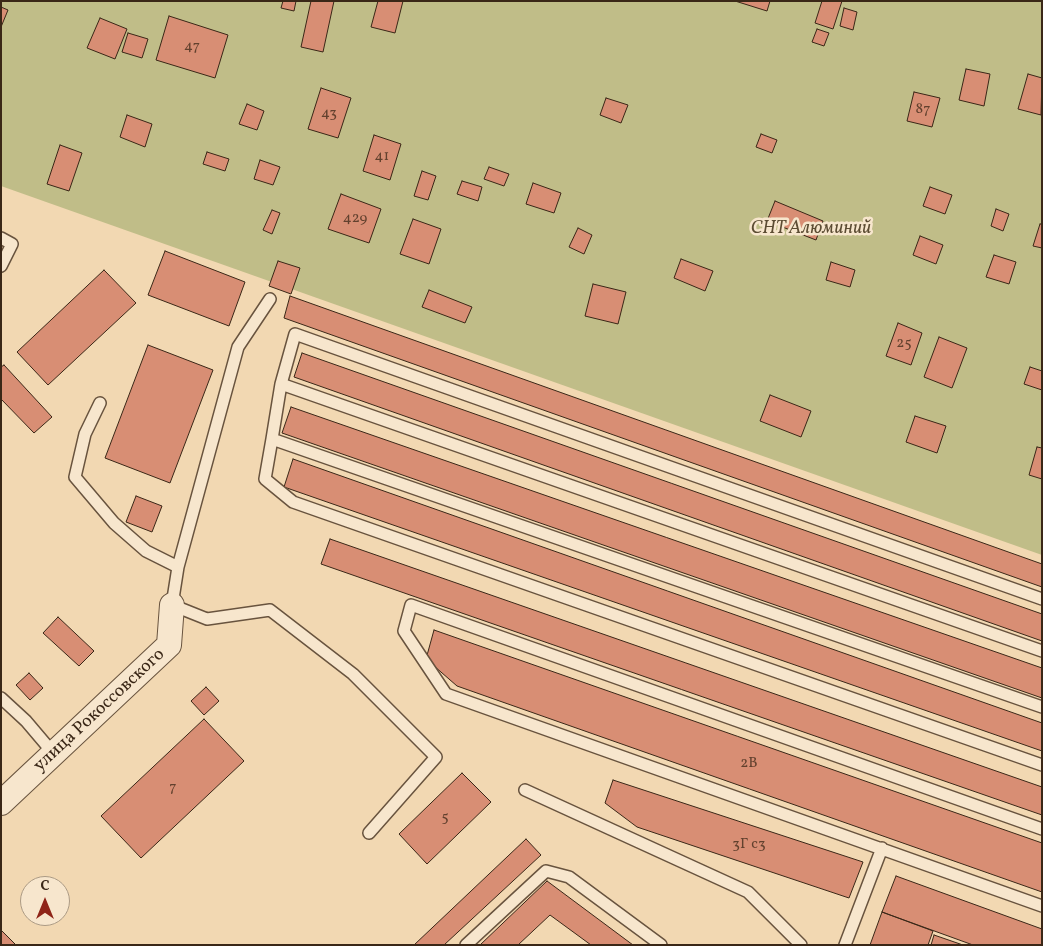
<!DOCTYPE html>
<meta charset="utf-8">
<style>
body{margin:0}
#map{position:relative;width:1043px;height:946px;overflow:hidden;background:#f2d8b2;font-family:Vollkorn,serif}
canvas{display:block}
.frame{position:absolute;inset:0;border:2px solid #3a2717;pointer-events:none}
.north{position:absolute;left:20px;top:876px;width:50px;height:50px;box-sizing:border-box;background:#f7e6cd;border:1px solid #ab9a84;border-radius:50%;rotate:0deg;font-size:14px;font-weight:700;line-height:20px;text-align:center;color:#3a2717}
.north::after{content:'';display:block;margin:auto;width:18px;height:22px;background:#8f2418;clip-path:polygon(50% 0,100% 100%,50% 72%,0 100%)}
</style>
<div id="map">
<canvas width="1043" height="946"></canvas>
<div class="frame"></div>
<div class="north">С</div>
</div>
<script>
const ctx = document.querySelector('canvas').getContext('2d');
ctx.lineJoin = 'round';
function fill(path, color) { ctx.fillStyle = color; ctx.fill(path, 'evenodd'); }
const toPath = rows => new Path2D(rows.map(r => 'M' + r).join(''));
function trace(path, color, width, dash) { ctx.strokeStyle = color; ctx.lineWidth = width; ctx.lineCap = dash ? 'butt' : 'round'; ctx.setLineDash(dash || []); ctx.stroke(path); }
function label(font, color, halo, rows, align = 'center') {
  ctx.font = font + ' Vollkorn,serif'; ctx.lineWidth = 5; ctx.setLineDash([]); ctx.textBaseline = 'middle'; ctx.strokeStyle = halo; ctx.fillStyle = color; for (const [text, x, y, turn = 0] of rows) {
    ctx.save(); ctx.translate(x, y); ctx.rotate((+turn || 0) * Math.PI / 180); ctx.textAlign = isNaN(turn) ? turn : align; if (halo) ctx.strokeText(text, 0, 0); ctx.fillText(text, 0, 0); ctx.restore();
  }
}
fill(toPath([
 [1,1,1042,1,1042,555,1,186]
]), '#c0bd88');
const building = toPath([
 [283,1,296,1,294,11,281,8,283,1],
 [311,1,334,1,323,52,301,47,311,1],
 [378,1,403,1,395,33,371,27,378,1],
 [735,1,770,1,767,11,735,1],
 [822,1,842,1,833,29,815,23,822,1],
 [1,7,8,10,1,27,1,7],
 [844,8,857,12,853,30,840,26,844,8],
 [169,16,228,35,215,78,156,60,169,16],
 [100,18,127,29,115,59,87,48,100,18],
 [817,29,829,33,824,46,812,42,817,29],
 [128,33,148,39,142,58,122,52,128,33],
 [966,69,990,74,984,106,959,100,966,69],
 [1028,74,1042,78,1041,115,1018,109,1028,74],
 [321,88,351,98,338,138,308,129,321,88],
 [914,92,940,98,932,127,907,121,914,92],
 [606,98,628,105,621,123,600,115,606,98],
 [247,104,264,111,257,130,239,124,247,104],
 [127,115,152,124,145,147,120,137,127,115],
 [761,134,777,140,772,153,756,147,761,134],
 [374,135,401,144,390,180,363,171,374,135],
 [60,145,82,153,69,191,47,184,60,145],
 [207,152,229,159,225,171,203,164,207,152],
 [260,160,280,167,273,185,254,179,260,160],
 [489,167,509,174,504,186,484,179,489,167],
 [422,171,436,176,428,200,414,196,422,171],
 [462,181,482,187,478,201,457,194,462,181],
 [533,183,561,193,554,213,526,204,533,183],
 [930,187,952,195,945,214,923,206,930,187],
 [341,194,381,209,369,243,328,229,341,194],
 [775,201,823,221,816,240,767,221,775,201],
 [996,209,1009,214,1003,231,991,226,996,209],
 [272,210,280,213,272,234,263,230,272,210],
 [413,219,441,229,429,264,400,254,413,219],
 [1040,224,1042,224,1042,248,1033,246,1040,224],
 [578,228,592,235,584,254,569,247,578,228],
 [920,236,943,245,936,264,913,255,920,236],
 [165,251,245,282,229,326,148,295,165,251],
 [994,255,1016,262,1009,284,986,277,994,255],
 [681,259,713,271,705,291,674,278,681,259],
 [278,261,300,268,291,294,269,286,278,261],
 [831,262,855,270,850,287,826,280,831,262],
 [104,270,136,303,48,385,17,352,104,270],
 [593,284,626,292,618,324,585,316,593,284],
 [429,290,472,307,465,323,422,307,429,290],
 [290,296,1042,564,1042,587,284,318,290,296],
 [898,323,922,333,911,365,886,356,898,323],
 [939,337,967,348,952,388,924,377,939,337],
 [148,345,213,370,170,483,105,458,148,345],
 [302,353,1042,614,1042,641,294,377,302,353],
 [4,365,52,417,34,433,1,399,1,367,4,365],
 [1030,367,1042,371,1042,390,1024,384,1030,367],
 [770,395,811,411,801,437,760,421,770,395],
 [291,407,1042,668,1042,698,282,433,291,407],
 [915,416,946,426,937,453,906,442,915,416],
 [1037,447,1042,448,1042,479,1029,475,1037,447],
 [293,459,1042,723,1042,751,284,487,293,459],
 [136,496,162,506,152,532,126,522,136,496],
 [330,539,1042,787,1042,815,321,564,330,539],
 [58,617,94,651,79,666,43,633,58,617],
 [434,630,1042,843,1042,892,457,686,426,659,434,630],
 [29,673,43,688,30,700,16,685,29,673],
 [206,687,219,701,204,715,191,701,206,687],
 [204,719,244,761,141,858,101,816,204,719],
 [462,773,491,802,427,864,399,834,462,773],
 [613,780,863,862,849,898,637,827,605,803,613,780],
 [526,839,541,855,444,945,414,945,526,839],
 [896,876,1042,929,1042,945,973,945,882,912,896,876],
 [547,881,633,945,591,945,550,915,518,945,480,945,547,881],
 [882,912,933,931,928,945,870,945,882,912],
 [1,930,16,945,1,945,1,930],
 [934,935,963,945,931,945,934,935]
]);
fill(building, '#d88e74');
trace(building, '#3a2717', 1);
const lane = toPath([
 [1,238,12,244,1,266],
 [270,299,238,347,178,567,172,605,207,619,270,610,353,674,436,757,369,833],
 [100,403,85,434,75,477,114,523,146,551,178,567],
 [272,439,281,384],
 [1042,599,295,334,281,384,1042,651],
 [1,698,26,721,54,754],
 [1042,707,272,439,265,479,293,502,1042,765],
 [525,790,748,892,801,945],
 [1042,829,411,605,404,631,446,694,1042,906],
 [466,945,546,871,569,877,661,945],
 [845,945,882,848]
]);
const street = toPath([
 [1,803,169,645,172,605]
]);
trace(lane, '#68533e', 14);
trace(street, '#68533e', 26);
trace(lane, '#f7e6cd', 11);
trace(street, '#f7e6cd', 24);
label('15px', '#62412e', null, [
 ["47",192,47],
 ["87",923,110],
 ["43",329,114],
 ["41",382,157],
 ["429",355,219],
 ["25",904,344],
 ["2В",749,764],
 ["7",173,788],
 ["5",445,818],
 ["3Г с3",749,845]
]);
label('italic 18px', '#5c4c33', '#f7e6cd', [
 ["СНТ Алюминий",811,230]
]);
label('18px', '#3a2717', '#f7e6cd', [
 ["улица Рокоссовского",100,711,-43]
]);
</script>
